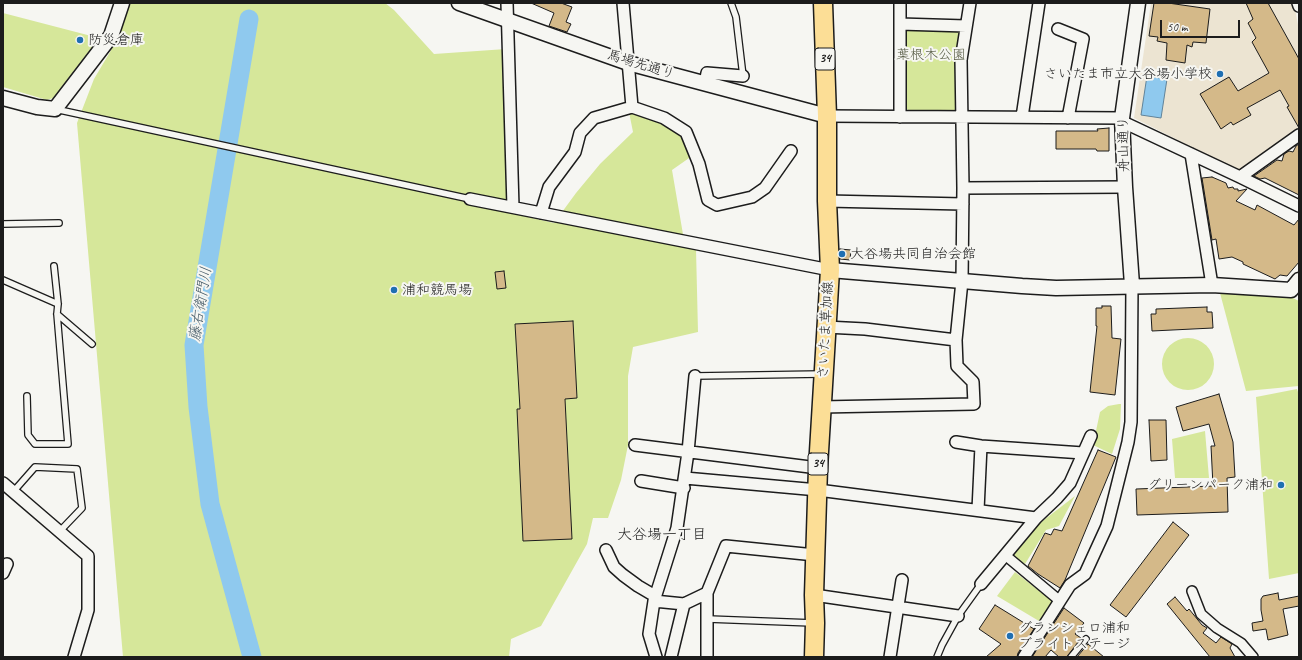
<!DOCTYPE html>
<meta charset="utf-8">
<style>
body{margin:0}
#map{position:relative;width:1302px;height:660px;overflow:hidden;background:#f6f6f2;font-family:Caveat,sans-serif}
canvas{display:block}
.frame{position:absolute;inset:0;border:4px solid #1c1c1c;pointer-events:none}
.scale{position:absolute;left:1160px;top:20px;width:80px;height:18px;box-sizing:border-box;border:2px solid #1c1c1c;border-top:0;padding-left:5px;font-size:12px;line-height:14px;white-space:nowrap;color:#1c1c1c;-webkit-text-stroke:3px #f6f6f2;paint-order:stroke}
</style>
<div id="map">
<canvas width="1302" height="660"></canvas>
<div class="frame"></div>
<div class="scale">50 m</div>
</div>
<script>
const ctx = document.querySelector('canvas').getContext('2d');
ctx.lineJoin = 'round';
function fill(path, color) { ctx.fillStyle = color; ctx.fill(path, 'evenodd'); }
const toPath = rows => new Path2D(rows.map(r => 'M' + r).join(''));
function trace(path, color, width, dash) { ctx.strokeStyle = color; ctx.lineWidth = width; ctx.lineCap = dash ? 'butt' : 'round'; ctx.setLineDash(dash || []); ctx.stroke(path); }
function label(font, color, halo, rows, align = 'center') {
  ctx.font = font + ' Caveat,"Klee One",sans-serif'; ctx.lineWidth = 4; ctx.setLineDash([]); ctx.textBaseline = 'middle'; ctx.strokeStyle = halo; ctx.fillStyle = color; for (const [text, x, y, turn = 0] of rows) {
    ctx.save(); ctx.translate(x, y); ctx.rotate((+turn || 0) * Math.PI / 180); ctx.textAlign = isNaN(turn) ? turn : align; if (halo) ctx.strokeText(text, 0, 0); ctx.fillText(text, 0, 0); ctx.restore();
  }
}
fill(toPath([
 [1151,3,1294,3,1299,30,1299,129,1242,170,1237,170,1134,118]
]), '#ece4d2');
fill(toPath([
 [129,3,385,3,394,10,434,54,506,49,509,207,511,213,554,223,576,193,600,164,633,132,629,112,657,120,681,134,692,156,672,170,685,246,696,249,698,332,633,347,628,376,628,445,621,480,608,518,593,518,587,544,541,626,511,639,509,657,123,657,77,123,94,79,110,52],
 [3,13,99,38,53,98,47,100,3,87],
 [908,29,959,31,961,33,957,109,953,112,910,112,907,109,906,32],
 [1262,289,1289,296,1299,301,1299,386,1246,391,1220,293],
 '1162 364a26 26 0 1 1 52 0a26 26 0 1 1-52 0Z',
 [1297,389,1299,395,1299,573,1269,579,1256,397],
 [1119,404,1121,404,1120,429,1112,454,1093,445,1100,412,1108,406],
 [1205,431,1209,478,1175,478,1172,439],
 [1075,496,1059,526,1046,530,1025,564,1012,554,1040,523],
 [1015,572,1052,601,1039,621,997,596]
]), '#d6e79a');
const water = toPath([
 [1147,76,1167,79,1161,118,1141,115,1147,76]
]);
fill(water, '#8fc9ee');
trace(water, '#61849a', 1);
trace(toPath([
 [249,19,194,345,198,407,210,504,252,657]
]), '#8fc9ee', 19);
const building = toPath([
 [531,3,561,3,572,7,566,22,571,24,567,32,549,26,554,13,531,3],
 [1154,3,1168,3,1210,9,1206,43,1193,42,1192,47,1187,45,1185,63,1166,60,1167,43,1157,41,1158,37,1149,36,1154,3],
 [1246,3,1268,3,1299,59,1299,128,1287,107,1289,106,1280,90,1247,108,1251,115,1233,125,1231,122,1221,129,1200,94,1229,77,1238,91,1269,73,1252,42,1256,38,1248,23,1253,19,1246,3],
 [1109,128,1109,151,1097,151,1096,149,1056,149,1056,131,1098,131,1097,129,1109,128],
 [1299,144,1299,195,1265,178,1260,179,1254,176,1277,160,1282,161,1284,154,1289,151,1293,152,1296,146,1299,144],
 [1212,177,1226,183,1228,188,1233,187,1234,189,1238,189,1238,191,1247,189,1236,201,1255,210,1257,205,1294,225,1299,219,1299,262,1287,276,1280,275,1275,279,1243,264,1243,262,1232,257,1219,259,1216,239,1212,240,1202,178,1212,177],
 [840,249,851,250,850,260,840,259,840,249],
 [504,271,506,288,497,289,495,272,504,271],
 [1102,306,1111,306,1112,338,1121,339,1115,395,1090,392,1097,326,1096,326,1096,308,1102,308,1102,306],
 [1207,307,1207,312,1212,312,1213,328,1152,331,1151,314,1156,314,1156,309,1207,307],
 [573,321,577,398,565,399,572,539,523,541,517,409,520,409,515,324,573,321],
 [1219,394,1233,442,1235,477,1227,478,1228,512,1137,515,1136,489,1213,486,1211,446,1215,446,1209,424,1183,431,1176,407,1219,394],
 [1149,420,1166,420,1167,460,1151,461,1149,420],
 [1098,450,1116,457,1065,580,1060,588,1038,574,1028,566,1045,533,1051,535,1054,529,1062,531,1098,450],
 [1173,522,1189,535,1126,617,1110,605,1173,522],
 [1278,593,1279,600,1299,596,1299,606,1283,609,1288,635,1268,640,1266,629,1253,631,1252,623,1263,621,1261,610,1261,599,1263,596,1278,593],
 [1175,597,1187,611,1189,609,1202,625,1207,628,1203,633,1216,643,1221,637,1232,644,1230,648,1235,657,1210,657,1167,604,1175,597],
 [995,605,1034,629,1018,653,1017,657,986,657,1001,644,979,629,995,605],
 [1064,608,1084,623,1075,634,1081,638,1067,657,1059,657,1051,650,1045,657,1032,657,1064,608],
 [1088,644,1104,657,1077,657,1088,644]
]);
fill(building, '#d4b989');
trace(building, '#1c1c1c', 1);
const service = toPath([
 [731,3,736,17,743,76],
 [55,109,470,199],
 [3,224,59,223],
 [3,280,58,304],
 [57,314,92,344],
 [695,376,822,374],
 [27,396,28,435,35,444,68,444,57,314,58,304,54,266],
 [13,492,35,467,77,469,82,508,59,532],
 [708,619,813,623],
 [937,657,942,645,958,616,981,584],
 [1071,657,1086,639]
]);
const pedestrian = toPath([
 [1005,555,1060,601],
 [1192,591,1201,614,1217,628,1241,643,1253,657]
]);
const minor = toPath([
 [507,3,513,207],
 [623,3,632,107],
 [1298,3,1299,6],
 [900,24,966,26],
 [1058,29,1083,39,1068,118],
 [705,83,707,73,743,76],
 [827,116,1122,118],
 [900,117,900,3],
 [1022,117,1039,3],
 [1123,122,1240,177,1299,206],
 [1191,154,1212,285],
 [1240,177,1299,135],
 [963,188,1125,187],
 [470,199,830,270],
 [827,201,963,204],
 [541,213,549,187,575,152,580,133,594,118,632,107,664,118,686,132,699,164,708,200,717,205,752,197,765,188,791,151],
 [826,327,865,329,956,340,962,281,963,188,961,60,970,3],
 [695,376,688,452,677,528,654,601,684,604,707,593,726,546,815,555],
 [821,407,974,404,973,382,957,366,956,340],
 [956,442,981,446,1083,453],
 [635,445,818,468],
 [685,478,818,490,1036,518,981,584],
 [641,481,684,488],
 [3,483,88,556,88,610,74,657],
 [978,510,981,446],
 [1036,518,1057,498,1070,483,1091,436],
 [606,550,614,567,623,575,638,586,655,596],
 [3,573,7,564],
 [814,595,958,616],
 [654,601,649,634,656,657],
 [671,657,684,604],
 [707,657,707,593],
 [890,657,902,580],
 [1024,657,1070,585,1085,574,1107,526,1128,442,1131,422,1132,285]
]);
const tertiary = toPath([
 [459,3,628,63,827,116],
 [3,98,37,107,55,109,111,36,122,3],
 [830,270,1022,286,1056,288,1212,285,1291,290,1299,280],
 [1132,285,1125,187,1122,118,1138,3]
]);
const primary = toPath([
 [814,657,815,623,814,595,818,468,830,270,827,201,827,116,823,3]
]);
trace(service, '#1c1c1c', 8);
trace(pedestrian, '#1c1c1c', 12);
trace(minor, '#1c1c1c', 14);
trace(tertiary, '#1c1c1c', 17);
trace(primary, '#1c1c1c', 21);
trace(service, '#f6f6f2', 5.5);
trace(pedestrian, '#f6f6f2', 9);
trace(minor, '#f6f6f2', 11);
trace(tertiary, '#f6f6f2', 14);
trace(primary, '#fcde96', 18);
for (const [x, y, r, color] of [
 [80,40,4,"#1f6fb2"],
 [1220,74,4,"#1f6fb2"],
 [842,254,4,"#1f6fb2"],
 [394,290,4,"#1f6fb2"],
 [1281,485,4,"#1f6fb2"],
 [1010,636,4,"#1f6fb2"]
]) { const dot = new Path2D(); dot.arc(x, y, r, 0, 2 * Math.PI); ctx.fillStyle = color; ctx.fill(dot); trace(dot, '#f6f6f2', 1.5); }
for (const [x, y, w] of [
 [825,59,20],
 [818,464,20]
]) { const box = new Path2D(); box.roundRect(x - w / 2, y - 11, w, 22, 3); ctx.fillStyle = '#f6f6f2'; ctx.fill(box); trace(box, '#1c1c1c', 1); }
label('bold 13px', '#1c1c1c', null, [
 ["34",825,59],
 ["34",818,464]
]);
label('14px', '#1c1c1c', '#f6f6f2', [
 ["防災倉庫",88,40],
 ["さいたま市立大谷場小学校",1212,74,"right"],
 ["大谷場共同自治会館",850,254],
 ["浦和競馬場",402,290],
 ["グリーンパーク浦和",1273,485,"right"],
 ["グランシェロ浦和",1018,628],
 ["ブライトステージ",1018,644]
], 'left');
label('14px', '#545942', '#f6f6f2', [
 ["葉根木公園",931,55]
]);
label('14px', '#1c1c1c', '#f6f6f2', [
 ["馬場先通り",641,65,17],
 ["舟山通り",1124,144,-91],
 ["さいたま草加線",826,330,-87]
]);
label('italic 15px', '#445966', '#f6f6f2', [
 ["藤右衛門川",201,304,-81]
]);
label('15px', '#1c1c1c', '#f6f6f2', [
 ["大谷場一丁目",662,535]
]);
</script>
